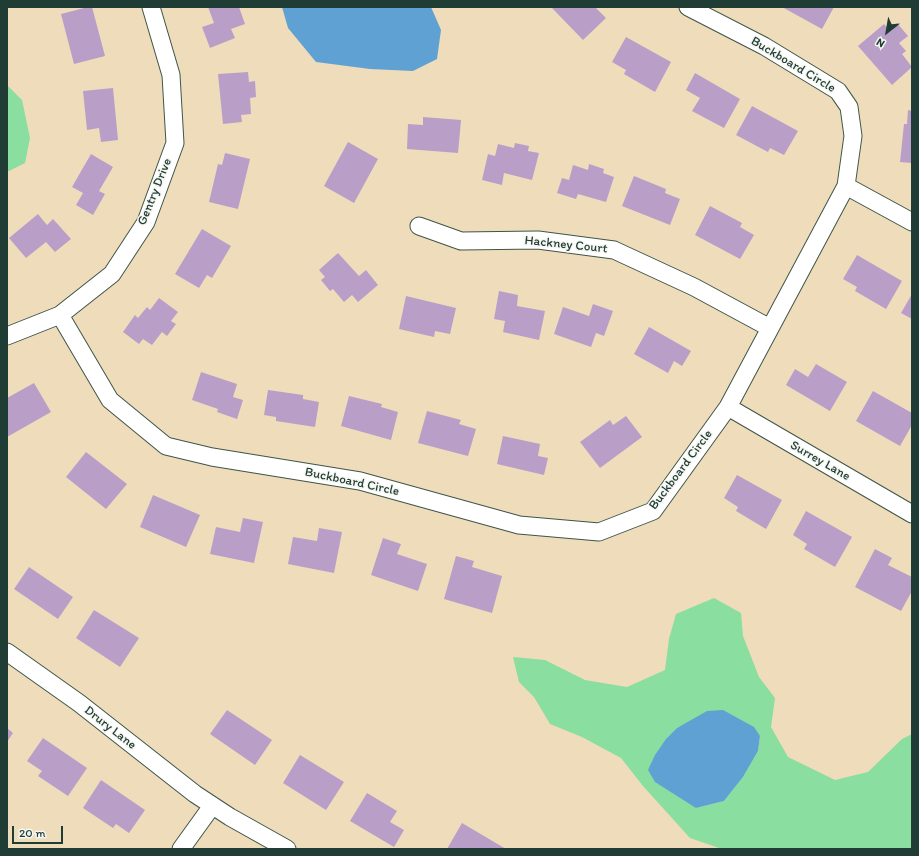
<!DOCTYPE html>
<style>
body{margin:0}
#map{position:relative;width:919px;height:856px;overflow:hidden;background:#efdcbb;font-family:Itim,sans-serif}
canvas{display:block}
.frame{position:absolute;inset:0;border:8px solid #1f3d34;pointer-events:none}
.north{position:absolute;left:867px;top:12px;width:40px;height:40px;-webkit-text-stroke:3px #f6f6f2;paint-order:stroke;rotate:211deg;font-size:11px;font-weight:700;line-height:16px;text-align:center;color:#1f3d34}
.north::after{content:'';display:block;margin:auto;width:14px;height:18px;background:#1f3d34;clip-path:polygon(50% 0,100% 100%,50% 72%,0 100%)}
.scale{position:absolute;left:12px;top:826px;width:51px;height:18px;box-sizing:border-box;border:2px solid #1f3d34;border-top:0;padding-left:5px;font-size:12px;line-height:14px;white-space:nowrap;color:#1f3d34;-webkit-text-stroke:3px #f6f6f2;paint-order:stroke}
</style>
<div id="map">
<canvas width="919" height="856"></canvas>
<div class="frame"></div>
<div class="north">N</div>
<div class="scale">20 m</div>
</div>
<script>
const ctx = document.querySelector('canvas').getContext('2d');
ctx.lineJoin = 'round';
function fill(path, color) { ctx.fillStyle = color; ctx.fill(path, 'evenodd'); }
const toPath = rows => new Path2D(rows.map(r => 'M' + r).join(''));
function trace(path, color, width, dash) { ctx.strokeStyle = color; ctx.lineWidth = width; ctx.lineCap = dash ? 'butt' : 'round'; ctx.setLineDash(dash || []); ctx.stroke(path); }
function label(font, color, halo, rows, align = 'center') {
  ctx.font = font + ' Itim,sans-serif'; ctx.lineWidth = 3; ctx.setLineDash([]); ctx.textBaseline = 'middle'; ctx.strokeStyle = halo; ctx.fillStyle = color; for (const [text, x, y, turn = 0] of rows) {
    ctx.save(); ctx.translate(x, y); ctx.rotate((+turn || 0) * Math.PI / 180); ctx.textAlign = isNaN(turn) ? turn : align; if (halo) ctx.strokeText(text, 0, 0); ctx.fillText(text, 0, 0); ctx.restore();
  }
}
fill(toPath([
 [7,85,22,100,30,138,25,163,7,172],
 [714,598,741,613,743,636,759,677,775,698,771,727,788,757,835,780,868,772,902,739,912,734,912,849,722,849,690,838,643,786,621,758,582,737,550,724,534,697,519,682,513,657,545,660,585,680,627,687,665,670,669,639,676,614],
 [691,721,760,736,758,751,743,777,724,801,696,808,677,728]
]), '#89dea0');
fill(toPath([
 [282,7,431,7,441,30,437,59,413,71,370,69,316,62,288,28],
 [723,710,754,727,760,736,758,751,743,777,724,801,696,808,655,782,648,770,655,755,666,739,677,728,707,711]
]), '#60a1d3');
fill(toPath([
 [88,7,92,7,105,56,74,64,61,14],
 [208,7,239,7,245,24,231,29,235,38,210,48,202,27,214,23],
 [551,7,595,7,606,18,583,40],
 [782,7,834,7,822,29],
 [897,23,908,36,899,43,906,51,902,54,912,67,892,85,858,46,884,24,889,30],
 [626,37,671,62,655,92,624,74,626,70,612,62],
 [248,72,249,82,255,81,256,97,250,98,251,114,241,115,242,122,223,124,218,74],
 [695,73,740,99,724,128,692,111,700,98,686,90],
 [113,88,118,140,101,142,99,128,87,130,83,91],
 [752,106,798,131,784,155,770,148,768,152,736,135],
 [908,110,912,111,912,163,900,162,904,124,907,124],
 [423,117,461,120,458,153,407,149,408,124,423,125],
 [348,142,378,159,354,203,324,186],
 [515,143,529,146,528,151,539,153,532,180,504,173,502,185,482,180,488,154,495,156,498,144,514,148],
 [225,153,250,159,238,209,209,202,218,164,222,165],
 [91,154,113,167,99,191,105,194,93,215,76,205,83,193,72,187],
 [589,164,604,169,603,173,614,177,606,202,578,194,576,199,557,193,562,178,569,180,573,165,588,170],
 [634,176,666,189,665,193,680,199,670,225,622,206],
 [710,206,742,223,740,227,754,235,740,259,695,235],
 [38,214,47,225,53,219,71,239,55,252,46,242,26,258,9,238],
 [202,229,231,246,212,278,207,275,199,288,175,274],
 [338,253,359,276,366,270,378,285,358,302,352,295,344,302,333,289,330,291,321,280,325,277,319,270],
 [857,255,902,281,886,309,855,291,857,287,843,279],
 [499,291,518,295,517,306,545,311,539,340,503,332,505,321,494,319],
 [912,294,912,319,901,313],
 [406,296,456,308,450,334,435,331,434,337,399,329],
 [159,298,178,312,171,321,176,324,167,336,162,332,152,345,143,339,139,344,123,332,135,315,138,318,147,307,150,310],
 [593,304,613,311,604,336,596,333,591,347,554,334,563,307,589,316],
 [649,327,691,351,682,366,674,361,668,373,634,354],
 [816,364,847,382,830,411,786,385,795,369,808,377],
 [201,372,237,384,233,397,243,400,237,419,217,412,218,409,192,400],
 [34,383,51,412,7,437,7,398],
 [268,390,303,395,303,399,319,402,315,427,276,421,276,417,264,415],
 [873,391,912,413,912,425,900,446,856,421],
 [349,396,382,404,381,407,398,412,391,440,341,426],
 [427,411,461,420,459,424,476,429,468,456,418,443],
 [626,416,642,437,600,468,580,442,610,420,613,425],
 [503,436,540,444,538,456,548,458,544,475,497,464],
 [86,452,127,484,106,509,66,477],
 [737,475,782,500,766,529,736,511,738,507,724,498],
 [153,495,200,515,186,547,140,527],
 [806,511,852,537,835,567,804,549,807,544,793,535],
 [243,518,263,522,254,563,210,554,216,527,240,532],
 [319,528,342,532,334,573,288,564,293,537,317,541],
 [383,538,401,544,397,554,427,564,418,591,371,575],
 [875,549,892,558,888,565,912,577,912,591,901,611,855,587],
 [456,556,474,561,472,567,502,576,492,613,444,599],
 [29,567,73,597,58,619,14,589],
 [94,610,139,638,120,667,76,638],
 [227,710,272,740,255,765,210,734],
 [7,728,13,733,7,742],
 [43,738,87,768,68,796,38,776,42,771,27,761],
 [300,755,344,782,326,810,283,783],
 [101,780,145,810,129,833,116,824,113,828,83,808],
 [367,793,397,811,390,822,404,830,394,847,350,821],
 [462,823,506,849,447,849]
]), '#b99fc8');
const minor = toPath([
 [846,186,912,222],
 [419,226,461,241,538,240,614,250,694,287,770,328],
 [60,315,110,400,166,446,212,457,360,481,519,525,599,532,653,511,728,407,846,186,853,136,849,107,838,91,764,46,688,7],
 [7,336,60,315,112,274,146,222,175,143,171,75,151,7],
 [728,407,912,514],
 [7,652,79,703,195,794,230,817,287,849],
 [181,849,212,806]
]);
trace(minor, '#3e5548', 19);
trace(minor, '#fff', 17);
label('13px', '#1f3d34', '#f6f6f2', [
 ["Buckboard Circle",793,65,31],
 ["Gentry Drive",155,192,-68],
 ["Hackney Court",566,245,6],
 ["Surrey Lane",820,461,30],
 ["Buckboard Circle",681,470,-53],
 ["Buckboard Circle",352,482,12],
 ["Drury Lane",110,728,38]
]);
</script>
